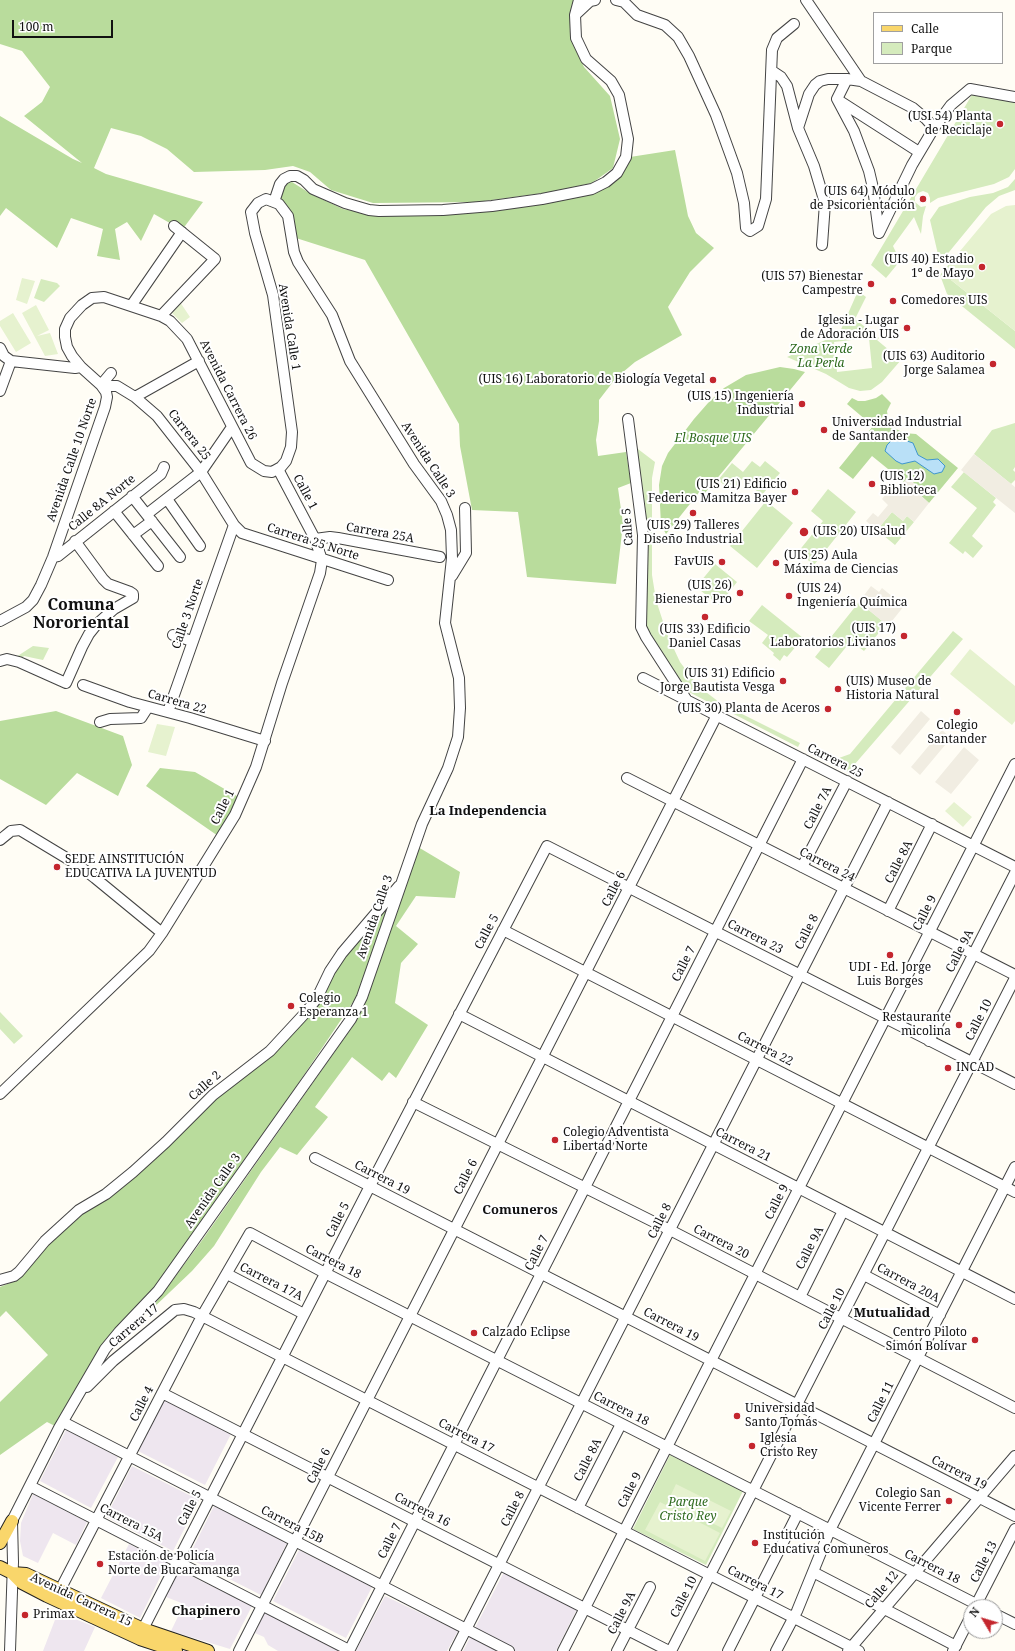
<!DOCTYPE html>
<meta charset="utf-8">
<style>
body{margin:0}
#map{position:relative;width:1015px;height:1651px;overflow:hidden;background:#fffdf5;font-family:"Noto Serif",serif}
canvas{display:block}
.legend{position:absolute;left:873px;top:12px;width:130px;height:52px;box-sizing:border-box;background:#fff;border:1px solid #a0a0a0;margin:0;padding:5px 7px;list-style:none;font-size:12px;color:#111}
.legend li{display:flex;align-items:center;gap:8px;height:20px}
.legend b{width:20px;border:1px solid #a0a0a0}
.north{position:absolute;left:963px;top:1599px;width:40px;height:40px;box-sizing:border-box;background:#fff;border:1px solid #a0a0a0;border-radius:50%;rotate:308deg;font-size:11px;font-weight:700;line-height:16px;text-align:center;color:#111}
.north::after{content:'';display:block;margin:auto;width:14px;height:18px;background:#c4262e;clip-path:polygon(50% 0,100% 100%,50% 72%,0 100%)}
.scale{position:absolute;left:12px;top:20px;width:101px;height:18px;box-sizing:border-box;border:2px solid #111;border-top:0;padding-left:5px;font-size:12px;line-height:14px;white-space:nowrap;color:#111;-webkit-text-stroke:3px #fff;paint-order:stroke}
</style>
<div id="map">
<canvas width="1015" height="1651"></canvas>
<ul class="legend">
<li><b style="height:5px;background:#f9d66b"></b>Calle</li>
<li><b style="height:11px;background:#d5ebbd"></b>Parque</li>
</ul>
<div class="north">N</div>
<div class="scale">100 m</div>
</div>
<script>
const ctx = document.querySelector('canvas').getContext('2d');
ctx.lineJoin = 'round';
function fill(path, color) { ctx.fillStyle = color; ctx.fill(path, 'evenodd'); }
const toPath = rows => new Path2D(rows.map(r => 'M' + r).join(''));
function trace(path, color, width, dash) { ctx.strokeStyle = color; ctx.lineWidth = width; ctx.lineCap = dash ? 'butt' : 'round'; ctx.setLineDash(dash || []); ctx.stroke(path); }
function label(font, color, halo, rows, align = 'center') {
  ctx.font = font + ' "Noto Serif",serif'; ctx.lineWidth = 4; ctx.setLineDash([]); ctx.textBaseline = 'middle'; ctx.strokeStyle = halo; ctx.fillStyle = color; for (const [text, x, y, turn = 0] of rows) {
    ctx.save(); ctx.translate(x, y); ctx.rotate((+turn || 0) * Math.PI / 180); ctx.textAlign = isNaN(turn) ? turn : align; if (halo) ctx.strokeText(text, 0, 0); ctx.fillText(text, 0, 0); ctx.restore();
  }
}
fill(toPath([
 [164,1400,231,1434,205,1485,138,1451],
 [66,1430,118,1457,91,1508,40,1481],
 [132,1466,199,1500,173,1551,106,1517],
 [33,1494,87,1522,76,1545,53,1533,38,1563,23,1556,20,1541,21,1523],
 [214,1506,287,1543,261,1595,188,1558],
 [129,1544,167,1563,140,1618,101,1598],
 [299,1550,372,1587,346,1638,273,1601],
 [179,1570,252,1606,230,1649,171,1631,184,1604,166,1597],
 [504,1572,577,1609,556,1651,463,1651],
 [385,1596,458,1631,447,1651,356,1651],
 [58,1612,95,1627,84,1651,43,1651],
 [265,1612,341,1651,278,1651,268,1645,264,1637,255,1633]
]), '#eee6ef');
fill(toPath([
 [973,93,1015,100,1015,169,1009,177,994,184,938,198,930,203,930,198,928,193,923,191,918,193,915,197,915,202,921,207,926,206,923,216,921,234,914,217,893,246,900,261,886,278,871,265],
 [1015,179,1015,190,999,196,986,207,940,263,930,220,939,207,970,197,993,193,1008,187],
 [950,263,949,272,951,280,1015,331,1015,349,947,294,940,275],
 [41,279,57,283,60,286,44,302,34,298],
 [858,291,866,297,855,319,879,338,877,340,901,360,882,382,871,390,860,391,849,388,826,374,787,357,839,334],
 [869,338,872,368,837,372,834,342],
 [1015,423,1015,467,1013,470,1015,472,1015,480,1011,484,974,454,992,430],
 [634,446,655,462,652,478,652,575,656,600,667,634,680,662,698,686,719,702,716,706,687,691,644,626],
 [752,461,760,467,765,461,780,473,762,495,742,479,732,491,718,480,732,463,743,472],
 [964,472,996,498,993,502,996,505,972,536,983,546,973,558,965,551,963,554,949,543,977,508,951,487],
 [828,489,856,512,814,565,798,552,823,521,811,511],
 [766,501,793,523,757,568,730,546],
 [892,512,903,521,907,516,914,522,895,545,877,530],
 [715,564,737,582,719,605,696,587],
 [859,602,886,624,864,651,851,641,829,668,815,657],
 [762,605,803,638,787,657,784,655,780,661,773,655,774,653,762,643,768,635,749,621],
 [953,631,963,639,848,772,818,757,821,751,839,758,850,754],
 [33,646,49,648,43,660,24,656,20,660,16,657],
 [726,706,800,743,798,747,724,709],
 [0,1012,23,1036,14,1044,0,1029],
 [670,1455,743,1491,706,1565,633,1529]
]), '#d5ebbd');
fill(toPath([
 [0,0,574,0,571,13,571,32,575,47,584,67,610,96,620,139,613,168,592,183,551,192,477,202,373,203,331,190,310,172,293,166,265,170,194,172,167,149,141,136,111,128,94,168,106,174,203,202,182,230,154,214,141,241,127,222,115,229,120,260,97,256,103,229,71,218,57,248,6,208,0,216,0,116,73,159,82,163,24,116,42,102,50,87,22,51,0,44],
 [675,150,688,216,696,233,714,248,690,272,668,307,682,335,635,362,616,378,599,400,599,421,596,440,598,456,626,452,631,483,618,488,623,524,616,584,527,577,518,512,472,510,460,446,459,424,365,260,296,238,290,210,279,198,285,183,292,182,311,194,343,209,378,216,429,216,504,210,567,199,598,191,630,157],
 [780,367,794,369,805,372,705,493,701,490,666,534,661,525,659,485,662,466,668,453,694,419,708,403,724,388,746,375],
 [882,394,891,403,887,411,888,418,896,429,904,433,916,434,958,468,929,503,918,493,921,489,908,478,904,482,872,456,853,479,839,468,873,426,847,404,852,398,858,401,865,401,876,398],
 [56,711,123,736,132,765,118,796,77,773,46,805,0,779,0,721],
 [160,768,195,772,242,799,221,838,146,786],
 [418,847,460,872,455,898,416,896,396,926,418,944,401,963,395,1003,428,1025,396,1078,389,1072,382,1081,352,1057,315,1107,328,1117,297,1155,280,1147,261,1172,214,1246,192,1271,149,1312,203,1239,355,1023,364,1006],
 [392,897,357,996,277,1115,150,1293,105,1340,55,1426,47,1422,0,1455,0,1402,48,1355,6,1311,0,1317,0,1287,10,1283,18,1278,30,1267,49,1243,83,1213,110,1197,208,1105,232,1085,268,1059,307,1018,336,967]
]), '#b9dc9c');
fill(toPath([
 [1015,205,1015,331,951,280,949,272,950,263,991,214,1006,206],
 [22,278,35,281,27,304,16,300],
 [178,299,190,317,182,323,168,309],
 [36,305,49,330,37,336,50,333,58,354,45,356,22,313],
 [13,313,31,343,16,352,0,326,0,321],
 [970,649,1015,686,1015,721,1012,725,950,674],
 [157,724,175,727,166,756,148,752],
 [954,802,972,817,963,827,945,811],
 [676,1484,702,1497,694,1514,668,1501],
 [705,1498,731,1511,722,1528,696,1515],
 [660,1502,720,1533,705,1561,645,1530]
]), '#e6f2cf');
fill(toPath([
 [974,454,1015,487,1015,513,961,470],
 [907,478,921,489,918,493,929,503,914,522,907,516,903,521,892,512,877,530,866,521,873,513,878,517,888,505,882,499,890,489,895,493],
 [871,586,879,592,882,588,904,606,888,626,859,602],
 [921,711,930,719,900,755,891,747],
 [942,730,951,738,920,775,911,767],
 [964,747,979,760,951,794,935,782]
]), '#f1ede2');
const water = toPath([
 [893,439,904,440,913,443,918,455,927,460,938,459,945,466,942,472,934,474,915,461,902,464,896,461,885,451,887,445,893,439]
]);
fill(water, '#b9e0f7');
trace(water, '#3f96cf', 1);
const minor = toPath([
 [616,0,624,2,637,15,665,25,678,37,689,56,716,115,737,173,744,203,746,228,750,231,758,226,766,199,772,50,777,38,794,24],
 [806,0,861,81],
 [575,15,590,1,595,0],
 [772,71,781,77,787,86,798,128,814,166,825,203,822,245],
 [847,79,837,99,854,131,869,171,873,188,879,233],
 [838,100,919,152],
 [798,128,809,94,815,85,820,81,828,79,847,79,861,81,913,108,926,119,934,128],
 [274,202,280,184,284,179,290,176,297,176,304,180,313,189,345,203,369,210,379,211,443,210,492,206,542,199,592,189,606,182,617,173,626,157,628,139,619,95,611,81,586,59,576,38,575,15,579,0],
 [879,233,912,165,934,128,951,105,970,89,1015,97],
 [131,306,182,232],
 [161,316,215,259,174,226],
 [0,348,4,356,11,361,75,368,81,367],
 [101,385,111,373],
 [102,386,117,386,135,397,157,416,201,472,234,525,242,533,388,580],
 [0,391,11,361],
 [135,397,199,361],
 [628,419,643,535,641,627,646,637,686,699],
 [132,496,180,557],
 [167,499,200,546],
 [114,511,158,566],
 [147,514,201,472,232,427],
 [133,535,152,521],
 [315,539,330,537,338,538,440,557],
 [53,557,58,556,161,474,164,467],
 [452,576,466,553,465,508],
 [0,621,26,607,33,600,41,585,53,557,105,407,107,397,106,392,101,385,81,367,72,356,67,347,65,337,65,329,70,318,82,305,92,298,104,297,161,316,170,321,187,339,251,463,264,471,272,472,281,467,286,461,291,447,292,432,273,295,255,233,251,212,258,203,266,199,279,204,288,216,294,252,298,262,332,315,350,361,414,464,441,501,447,515,451,530,452,558,445,623,459,678,460,708,458,737,448,768,422,824,362,997,351,1019,158,1291,119,1332,105,1349,59,1428,12,1521,13,1562,10,1651],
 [173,635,192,641],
 [0,661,7,659,19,662,66,683,82,647,89,634,97,624,114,609,133,598,133,594,130,592,108,584,103,579,75,541],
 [643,678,1015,867],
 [83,685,130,702,190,718,265,741],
 [168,712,234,525],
 [100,722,110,719,141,718,148,707],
 [627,778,1015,975],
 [0,840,11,831,20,830,78,865,95,878,162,933],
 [802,867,847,781],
 [888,911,932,824],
 [503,930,1015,1192],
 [459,1014,1015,1299],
 [929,1041,1015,873],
 [0,1094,149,951,162,933,235,815,256,767,282,683,320,573,322,560,315,539,278,469],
 [413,1102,670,1230,1015,1408],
 [315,1158,1015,1516],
 [227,1274,304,1314],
 [864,1275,940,1315],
 [0,1280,14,1276,19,1272,45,1241,79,1210,106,1194,133,1172,166,1142,213,1095,270,1051,307,1011,317,998,330,971,342,953,399,886],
 [800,1297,843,1211],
 [87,1387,113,1361,175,1310,184,1309,194,1312,859,1651],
 [162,1393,669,1651],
 [63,1422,509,1651],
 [30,1486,349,1650],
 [578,1508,621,1424],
 [813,1572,956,1646],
 [60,1590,202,1316,250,1233,325,1273,982,1607],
 [975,1607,1015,1529],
 [995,1614,1015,1624],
 [143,1629,370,1186,547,846,1015,1084],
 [239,1651,717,715],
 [349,1651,803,759],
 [455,1651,888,802],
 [563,1651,1015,764],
 [617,1651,650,1587],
 [671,1651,1015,978],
 [728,1651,798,1513],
 [776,1651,797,1611,830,1530,1015,1167],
 [848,1651,1015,1456],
 [953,1651,971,1616]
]);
const major = toPath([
 [0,1543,12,1521],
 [0,1567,12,1573,22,1583,47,1596,140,1639,176,1651],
 [12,1573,26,1574,143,1629,208,1651]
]);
trace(minor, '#444', 12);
trace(major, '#222', 14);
trace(minor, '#fff', 10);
trace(major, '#f9d66b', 12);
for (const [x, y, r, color] of [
 [1000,124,4,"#c4262e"],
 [923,199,4,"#c4262e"],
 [982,267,4,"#c4262e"],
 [871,284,4,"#c4262e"],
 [893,301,4,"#c4262e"],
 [907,328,4,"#c4262e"],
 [993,364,4,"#c4262e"],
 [713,380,4,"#c4262e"],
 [802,404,4,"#c4262e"],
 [824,430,4,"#c4262e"],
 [872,484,4,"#c4262e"],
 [795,492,4,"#c4262e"],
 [693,513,4,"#c4262e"],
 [804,532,5,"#c4262e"],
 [722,562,4,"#c4262e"],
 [776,563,4,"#c4262e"],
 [740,593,4,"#c4262e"],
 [789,596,4,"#c4262e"],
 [705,617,4,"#c4262e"],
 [904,636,4,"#c4262e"],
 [783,681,4,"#c4262e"],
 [838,689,4,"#c4262e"],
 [828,709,4,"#c4262e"],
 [957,712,4,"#c4262e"],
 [57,867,4,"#c4262e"],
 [890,955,4,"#c4262e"],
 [291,1006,4,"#c4262e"],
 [959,1025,4,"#c4262e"],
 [948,1068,4,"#c4262e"],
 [555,1140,4,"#c4262e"],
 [474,1333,4,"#c4262e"],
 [975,1340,4,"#c4262e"],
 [737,1416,4,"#c4262e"],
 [752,1446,4,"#c4262e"],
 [949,1501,4,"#c4262e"],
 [755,1543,4,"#c4262e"],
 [100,1564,4,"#c4262e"],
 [25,1615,4,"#c4262e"]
]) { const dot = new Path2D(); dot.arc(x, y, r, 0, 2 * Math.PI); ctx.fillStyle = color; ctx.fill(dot); trace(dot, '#fff', 1.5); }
label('12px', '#111', '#fff', [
 ["(USI 54) Planta",992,117],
 ["de Reciclaje",992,131],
 ["(UIS 64) Módulo",915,192],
 ["de Psicorientación",915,206],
 ["(UIS 40) Estadio",974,260],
 ["1º de Mayo",974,274],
 ["(UIS 57) Bienestar",863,277],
 ["Campestre",863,291],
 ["Comedores UIS",901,301,"left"],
 ["Iglesia - Lugar",899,321],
 ["de Adoración UIS",899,335],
 ["(UIS 63) Auditorio",985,357],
 ["Jorge Salamea",985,371],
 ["(UIS 16) Laboratorio de Biología Vegetal",705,380],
 ["(UIS 15) Ingeniería",794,397],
 ["Industrial",794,411],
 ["Universidad Industrial",832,423,"left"],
 ["de Santander",832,437,"left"],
 ["(UIS 12)",880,477,"left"],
 ["Biblioteca",880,491,"left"],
 ["(UIS 21) Edificio",787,485],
 ["Federico Mamitza Bayer",787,499],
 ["(UIS 29) Talleres",693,526,"center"],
 ["Diseño Industrial",693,540,"center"],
 ["(UIS 20) UISalud",813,532,"left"],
 ["(UIS 25) Aula",784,556,"left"],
 ["Máxima de Ciencias",784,570,"left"],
 ["FavUIS",714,562],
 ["(UIS 26)",732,586],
 ["Bienestar Pro",732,600],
 ["(UIS 24)",797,589,"left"],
 ["Ingeniería Química",797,603,"left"],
 ["(UIS 17)",896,629],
 ["Laboratorios Livianos",896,643],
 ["(UIS 33) Edificio",705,630,"center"],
 ["Daniel Casas",705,644,"center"],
 ["(UIS 31) Edificio",775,674],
 ["Jorge Bautista Vesga",775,688],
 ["(UIS) Museo de",846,682,"left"],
 ["Historia Natural",846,696,"left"],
 ["(UIS 30) Planta de Aceros",820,709],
 ["Colegio",957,726,"center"],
 ["Santander",957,740,"center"],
 ["SEDE AINSTITUCIÓN",65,860,"left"],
 ["EDUCATIVA LA JUVENTUD",65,874,"left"],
 ["UDI - Ed. Jorge",890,968,"center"],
 ["Luis Borges",890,982,"center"],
 ["Colegio",299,999,"left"],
 ["Esperanza 1",299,1013,"left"],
 ["Restaurante",951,1018],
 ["micolina",951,1032],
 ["INCAD",956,1068,"left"],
 ["Colegio Adventista",563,1133,"left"],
 ["Libertad Norte",563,1147,"left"],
 ["Calzado Eclipse",482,1333,"left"],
 ["Centro Piloto",967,1333],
 ["Simón Bolívar",967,1347],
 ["Universidad",745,1409,"left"],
 ["Santo Tomás",745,1423,"left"],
 ["Iglesia",760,1439,"left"],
 ["Cristo Rey",760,1453,"left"],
 ["Colegio San",941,1494],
 ["Vicente Ferrer",941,1508],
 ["Institución",763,1536,"left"],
 ["Educativa Comuneros",763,1550,"left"],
 ["Estación de Policía",108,1557,"left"],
 ["Norte de Bucaramanga",108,1571,"left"],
 ["Primax",33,1615,"left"]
], 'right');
label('12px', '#111', '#fff', [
 ["Avenida Calle 1",289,327,81],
 ["Avenida Carrera 26",228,390,63],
 ["Carrera 25",189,435,52],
 ["Avenida Calle 10 Norte",72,460,-71],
 ["Avenida Calle 3",428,460,57],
 ["Calle 1",305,492,62],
 ["Calle 8A Norte",102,503,-39],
 ["Calle 5",628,527,-94],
 ["Carrera 25A",380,533,10],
 ["Carrera 25 Norte",313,542,18],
 ["Calle 3 Norte",188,614,-71],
 ["Carrera 22",177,702,16],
 ["Carrera 25",835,761,27],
 ["Calle 1",223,807,-63],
 ["Calle 7A",818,808,-63],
 ["Calle 8A",899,862,-63],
 ["Carrera 24",827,865,27],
 ["Calle 6",614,889,-63],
 ["Calle 9",925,913,-63],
 ["Avenida Calle 3",375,917,-71],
 ["Calle 5",487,932,-62],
 ["Calle 8",807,932,-63],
 ["Carrera 23",755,937,27],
 ["Calle 9A",960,951,-63],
 ["Calle 7",684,964,-63],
 ["Calle 10",979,1020,-63],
 ["Carrera 22",765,1049,27],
 ["Calle 2",205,1086,-41],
 ["Carrera 21",743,1145,27],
 ["Calle 6",466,1177,-63],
 ["Carrera 19",382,1178,27],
 ["Avenida Calle 3",213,1191,-55],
 ["Calle 9",777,1202,-63],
 ["Calle 5",338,1220,-63],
 ["Calle 8",660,1221,-63],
 ["Carrera 20",721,1242,27],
 ["Calle 9A",810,1248,-63],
 ["Calle 7",537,1253,-63],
 ["Carrera 18",333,1262,27],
 ["Carrera 17A",271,1282,27],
 ["Carrera 20A",908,1283,28],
 ["Calle 10",832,1309,-63],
 ["Carrera 19",671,1325,27],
 ["Carrera 17",134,1326,-40],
 ["Calle 11",881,1402,-63],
 ["Calle 4",142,1404,-63],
 ["Carrera 18",621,1409,27],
 ["Carrera 17",466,1436,27],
 ["Calle 8A",588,1460,-63],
 ["Calle 6",319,1466,-63],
 ["Carrera 19",959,1473,27],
 ["Calle 9",630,1490,-63],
 ["Calle 5",190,1508,-63],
 ["Calle 8",513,1509,-63],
 ["Carrera 16",422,1510,27],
 ["Carrera 15A",131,1523,27],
 ["Carrera 15B",292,1525,27],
 ["Calle 7",390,1541,-63],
 ["Calle 13",984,1562,-63],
 ["Carrera 18",932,1567,27],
 ["Carrera 17",755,1583,27],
 ["Calle 12",882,1590,-50],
 ["Calle 10",684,1597,-63],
 ["Avenida Carrera 15",81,1600,25],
 ["Calle 9A",622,1613,-63]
]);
label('italic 12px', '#2f6b1f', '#fff', [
 ["Zona Verde",821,350],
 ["La Perla",821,364],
 ["El Bosque UIS",713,439],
 ["Parque",688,1503],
 ["Cristo Rey",688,1517]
]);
label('bold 13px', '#111', '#fff', [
 ["La Independencia",488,811],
 ["Comuneros",520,1210],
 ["Mutualidad",892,1313],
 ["Chapinero",206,1611]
]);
label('bold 16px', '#111', '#fff', [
 ["Comuna",81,605],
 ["Nororiental",81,623]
]);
</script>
